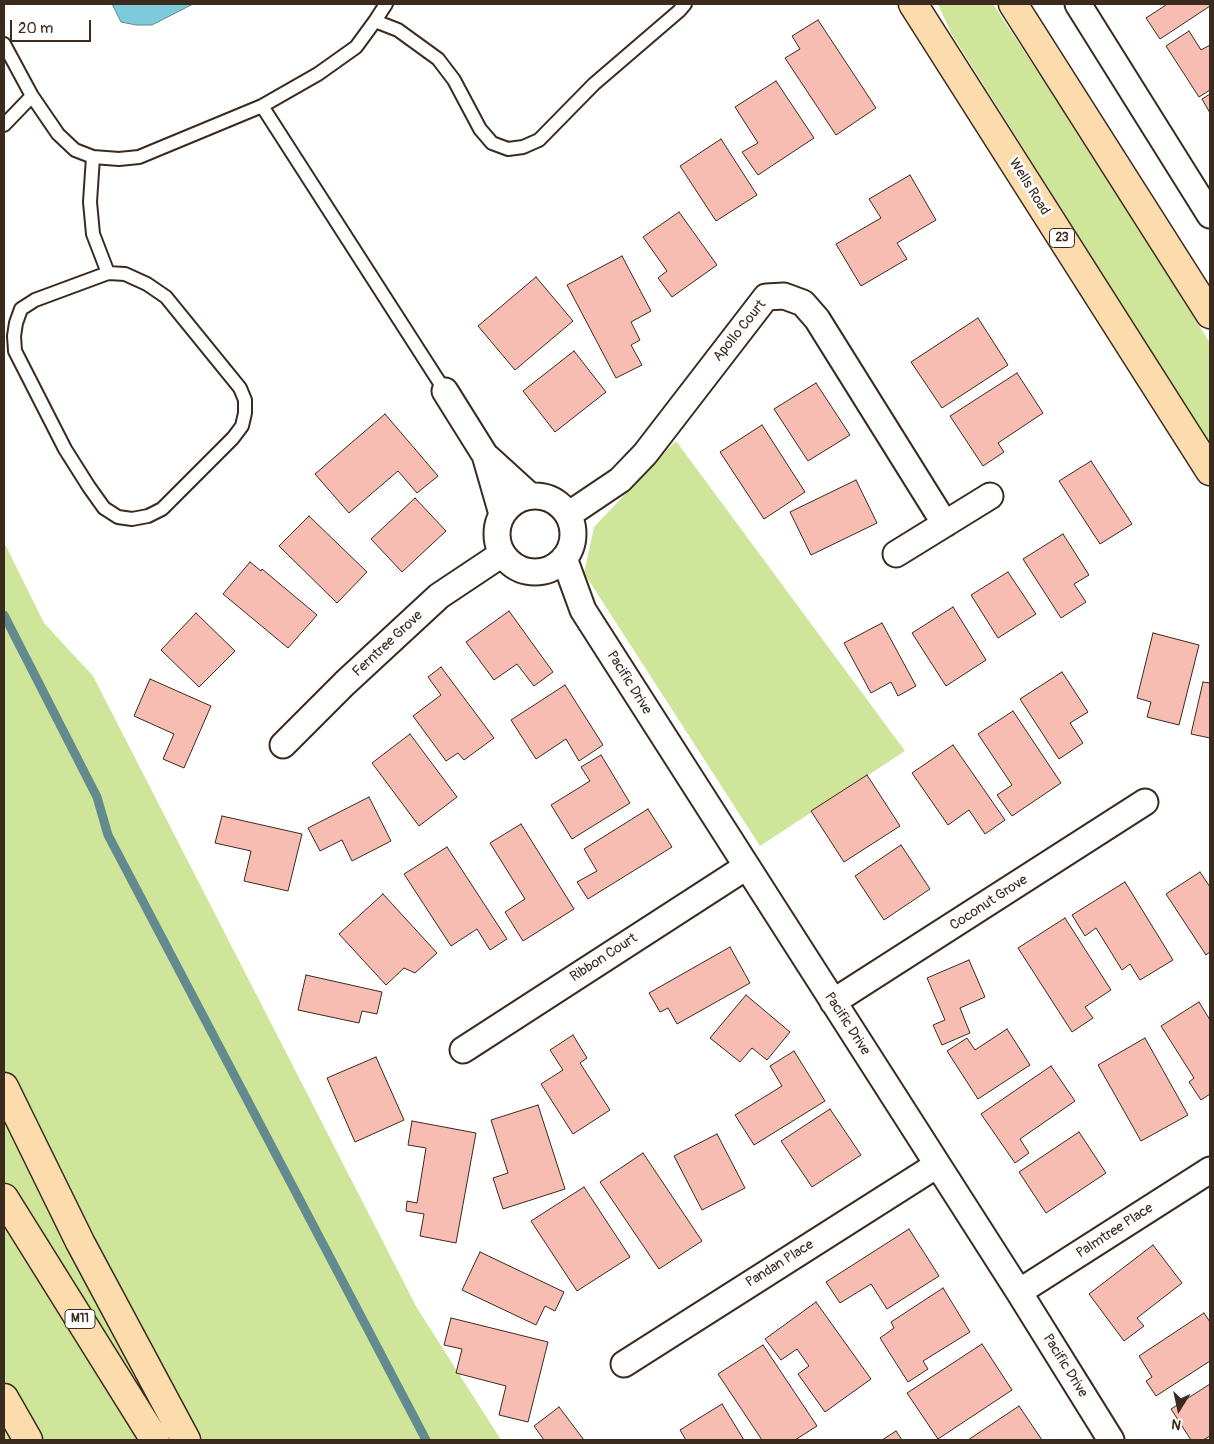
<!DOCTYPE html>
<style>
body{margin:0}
#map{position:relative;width:1214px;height:1444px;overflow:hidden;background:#fff;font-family:Pangolin,sans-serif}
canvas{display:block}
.frame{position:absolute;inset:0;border:5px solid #3b2a1e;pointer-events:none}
.north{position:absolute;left:1154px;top:1384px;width:50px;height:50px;-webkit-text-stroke:4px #fff;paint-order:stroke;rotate:190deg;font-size:14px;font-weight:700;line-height:20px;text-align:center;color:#3b2a1e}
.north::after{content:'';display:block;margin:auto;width:18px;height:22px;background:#3b2a1e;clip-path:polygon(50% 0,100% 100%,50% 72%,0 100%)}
.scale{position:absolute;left:10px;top:20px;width:81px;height:22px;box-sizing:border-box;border:2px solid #3b2a1e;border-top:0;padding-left:6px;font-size:15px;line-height:18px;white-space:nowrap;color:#3b2a1e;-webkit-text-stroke:4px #fff;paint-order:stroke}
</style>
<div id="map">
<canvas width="1214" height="1444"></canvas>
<div class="frame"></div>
<div class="north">N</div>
<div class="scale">20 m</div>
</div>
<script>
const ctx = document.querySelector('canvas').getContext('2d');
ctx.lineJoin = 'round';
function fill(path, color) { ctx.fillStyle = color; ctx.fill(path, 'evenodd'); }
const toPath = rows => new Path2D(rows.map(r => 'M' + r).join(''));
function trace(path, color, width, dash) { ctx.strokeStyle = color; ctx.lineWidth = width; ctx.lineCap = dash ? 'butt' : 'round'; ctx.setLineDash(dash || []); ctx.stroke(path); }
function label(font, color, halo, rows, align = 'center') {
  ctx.font = font + ' Pangolin,sans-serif'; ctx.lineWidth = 5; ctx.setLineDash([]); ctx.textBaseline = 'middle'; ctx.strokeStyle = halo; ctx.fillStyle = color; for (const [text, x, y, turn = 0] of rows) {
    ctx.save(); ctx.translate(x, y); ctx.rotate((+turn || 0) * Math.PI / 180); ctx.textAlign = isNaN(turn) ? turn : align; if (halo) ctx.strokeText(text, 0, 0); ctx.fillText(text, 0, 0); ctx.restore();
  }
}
fill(toPath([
 [938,4,993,4,1108,179,1210,343,1210,445,951,33],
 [676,441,905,751,760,846,584,573,594,527],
 [4,542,44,623,93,676,417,1308,501,1440,4,1440]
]), '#cee59a');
const water = toPath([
 [112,4,193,4,152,25,136,25,121,22,112,4]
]);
fill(water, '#7dcadb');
trace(water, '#638a8f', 1);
trace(toPath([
 [4,615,97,797,108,835,426,1440]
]), '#638a8f', 9);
const building = toPath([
 [1165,4,1210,4,1210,6,1160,39,1146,18,1166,5,1165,4],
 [818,20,876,108,836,135,785,58,800,49,792,36,818,20],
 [1189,31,1201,50,1210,45,1210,90,1199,97,1166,46,1189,31],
 [776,81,814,138,758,175,742,152,758,143,735,107,776,81],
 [1210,94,1210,113,1202,99,1210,94],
 [721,139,757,195,716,221,680,166,721,139],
 [910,175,936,220,897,243,907,259,861,286,836,244,881,218,869,199,910,175],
 [679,212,717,265,672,297,658,278,667,271,643,237,679,212],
 [622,256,651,311,631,322,640,340,631,345,642,365,616,378,567,285,622,256],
 [536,277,573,321,515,370,478,326,536,277],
 [978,318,1008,365,942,408,911,362,978,318],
 [574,351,606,392,555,432,523,391,574,351],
 [1017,373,1043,413,998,443,1004,452,983,466,950,416,1017,373],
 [816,383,850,435,808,461,774,409,816,383],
 [385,414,438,476,417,493,398,471,349,513,315,474,385,414],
 [762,425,805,492,764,519,720,452,762,425],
 [1091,461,1132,524,1100,544,1059,481,1091,461],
 [856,480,877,523,811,555,790,512,856,480],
 [415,498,446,531,402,572,371,539,415,498],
 [309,516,367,572,337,603,279,546,309,516],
 [1063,534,1089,575,1074,584,1086,602,1061,618,1023,559,1063,534],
 [250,562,261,571,262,569,317,615,288,648,223,594,250,562],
 [1008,572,1036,614,998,638,971,595,1008,572],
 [953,607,986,660,946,686,912,633,953,607],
 [509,611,553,672,534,686,517,664,494,680,466,642,509,611],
 [196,613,235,651,199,687,161,650,196,613],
 [882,623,916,686,898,696,891,682,871,693,844,643,882,623],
 [1153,633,1199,645,1179,725,1147,717,1151,702,1137,698,1153,633],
 [441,667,494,738,464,760,458,753,446,761,413,716,441,695,428,677,441,667],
 [1062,672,1088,712,1070,723,1083,743,1059,759,1020,699,1062,672],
 [150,679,211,706,184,768,163,759,174,734,134,716,150,679],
 [1203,682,1210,683,1210,738,1191,734,1203,682],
 [565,685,603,745,579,761,566,739,536,759,511,720,565,685],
 [1013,711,1061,783,1012,816,997,795,1012,785,978,734,1013,711],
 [410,734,457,797,419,826,372,763,410,734],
 [953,745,1005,820,985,834,969,810,948,825,912,773,953,745],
 [601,755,630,803,572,839,551,805,590,781,581,767,601,755],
 [867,775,900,826,844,862,811,811,867,775],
 [369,797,391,841,352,861,342,840,320,851,308,828,369,797],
 [648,809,672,847,588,899,577,882,597,871,584,849,648,809],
 [222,816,302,834,288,891,244,881,251,851,215,843,222,816],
 [521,824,574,909,523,941,505,912,525,899,490,843,521,824],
 [901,845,930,889,884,920,855,876,901,845],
 [447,847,507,939,490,950,477,929,451,946,404,874,447,847],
 [1200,872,1210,887,1210,952,1206,955,1166,894,1200,872],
 [1125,882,1173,960,1140,980,1130,964,1122,970,1096,928,1085,936,1072,915,1125,882],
 [383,894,437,953,415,973,404,968,386,985,339,934,383,894],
 [1065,918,1111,990,1085,1007,1093,1018,1072,1032,1018,948,1065,918],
 [730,947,750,983,677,1024,668,1008,660,1012,649,993,730,947],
 [969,960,985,997,960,1008,970,1033,942,1045,933,1025,945,1020,927,978,969,960],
 [306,975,382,992,377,1014,362,1011,359,1023,298,1010,306,975],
 [746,995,790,1032,767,1060,752,1048,740,1062,710,1038,746,995],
 [1199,1002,1210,1020,1210,1094,1201,1100,1189,1082,1194,1078,1161,1026,1199,1002],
 [1007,1029,1030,1065,978,1099,947,1051,967,1038,975,1050,1007,1029],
 [573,1035,587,1058,580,1063,610,1110,573,1134,541,1084,563,1070,550,1050,573,1035],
 [1145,1038,1188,1115,1141,1141,1098,1065,1145,1038],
 [794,1051,825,1101,754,1145,735,1115,782,1086,770,1066,794,1051],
 [376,1057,404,1120,355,1142,327,1078,376,1057],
 [1051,1066,1075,1101,1020,1139,1029,1153,1015,1163,981,1114,1051,1066],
 [538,1105,565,1189,503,1209,493,1178,508,1173,491,1120,538,1105],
 [830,1109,861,1155,812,1187,781,1141,830,1109],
 [412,1121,476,1133,456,1243,420,1236,424,1214,406,1211,407,1201,417,1203,426,1148,408,1145,412,1121],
 [1079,1132,1106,1173,1046,1213,1019,1172,1079,1132],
 [717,1134,745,1188,702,1210,674,1156,717,1134],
 [643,1153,702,1241,659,1269,600,1182,643,1153],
 [584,1187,630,1257,577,1291,531,1221,584,1187],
 [909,1229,939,1276,887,1309,871,1284,840,1303,826,1282,909,1229],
 [1153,1245,1182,1283,1137,1318,1144,1326,1124,1341,1089,1294,1153,1245],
 [480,1252,564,1292,555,1311,545,1306,536,1325,462,1290,480,1252],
 [943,1288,970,1332,923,1361,928,1369,908,1382,880,1338,894,1328,891,1322,943,1288],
 [816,1302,871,1379,825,1412,798,1374,809,1366,797,1349,781,1360,765,1339,816,1302],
 [1204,1313,1210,1322,1210,1361,1156,1396,1146,1381,1152,1377,1139,1356,1204,1313],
 [451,1318,548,1342,528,1422,499,1415,506,1386,456,1373,462,1349,444,1345,451,1318],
 [982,1344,1012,1390,938,1439,907,1393,982,1344],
 [763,1345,817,1426,795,1440,762,1440,718,1374,763,1345],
 [1210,1384,1210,1436,1203,1440,1191,1440,1171,1409,1210,1384],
 [722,1404,744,1440,686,1440,680,1430,722,1404],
 [1019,1406,1042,1440,968,1440,1019,1406],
 [559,1407,584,1440,544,1440,534,1426,559,1407],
 [896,1431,902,1440,882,1440,896,1431]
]);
fill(building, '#f7bcb2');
trace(building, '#3b2a1e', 1);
const lane = toPath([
 [375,21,398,30,438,59,454,80,480,129,492,143,508,149,523,147,539,140,594,84,679,11,685,4],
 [4,44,32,96,58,134,75,150,93,157,119,159,139,157,262,106,318,74,356,47,375,21,386,4],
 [262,106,445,391],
 [4,125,32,96],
 [93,157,90,202,93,234,108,273,125,274,147,284,166,297,240,388,245,400,245,413,242,426,233,438,162,509,148,516,132,519,118,517,104,508,89,487,65,449,15,351,14,336,16,323,21,309,35,300,108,273]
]);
const street = toPath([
 [1078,4,1210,215],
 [445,391,485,455,530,496],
 [485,455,502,514],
 '497 534a38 38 0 1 1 76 0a38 38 0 1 1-76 0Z',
 [568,515,620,480,645,454,766,297,784,296,803,303,817,319,945,524],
 [896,554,990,496],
 [564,558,583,610,1019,1292,1111,1440],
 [283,745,345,683,439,596,502,554],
 [833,1002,1145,802],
 [463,1050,746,867],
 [1019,1292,1210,1170],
 [624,1364,937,1165]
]);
const primary = toPath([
 [913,4,1210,471],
 [1013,4,1210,314]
]);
const highway = toPath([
 [4,1087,80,1242,186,1440],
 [4,1198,155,1440],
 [4,1398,28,1440]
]);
trace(lane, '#3b2a1e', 16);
trace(street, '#3b2a1e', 29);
trace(primary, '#3b2a1e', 31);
trace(highway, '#3b2a1e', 31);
trace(lane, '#fff', 12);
trace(street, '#fff', 25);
trace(primary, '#fcdcac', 28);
trace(highway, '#fcdcac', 28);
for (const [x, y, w] of [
 [1062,238,25],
 [80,1319,30]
]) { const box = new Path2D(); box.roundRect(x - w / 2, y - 9.5, w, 19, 4); ctx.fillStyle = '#fff'; ctx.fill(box); trace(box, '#3b2a1e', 1); }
label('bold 12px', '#3b2a1e', null, [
 ["23",1062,238],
 ["M11",80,1319]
]);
label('14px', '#3b2a1e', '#fff', [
 ["Wells Road",1029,187,58],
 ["Apollo Court",740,331,-51],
 ["Ferntree Grove",388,644,-43],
 ["Pacific Drive",629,683,58],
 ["Coconut Grove",989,903,-33],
 ["Ribbon Court",604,958,-33],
 ["Pacific Drive",847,1024,57],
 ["Palmtree Place",1115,1231,-33],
 ["Pandan Place",780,1264,-32],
 ["Pacific Drive",1065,1366,58]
]);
</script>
